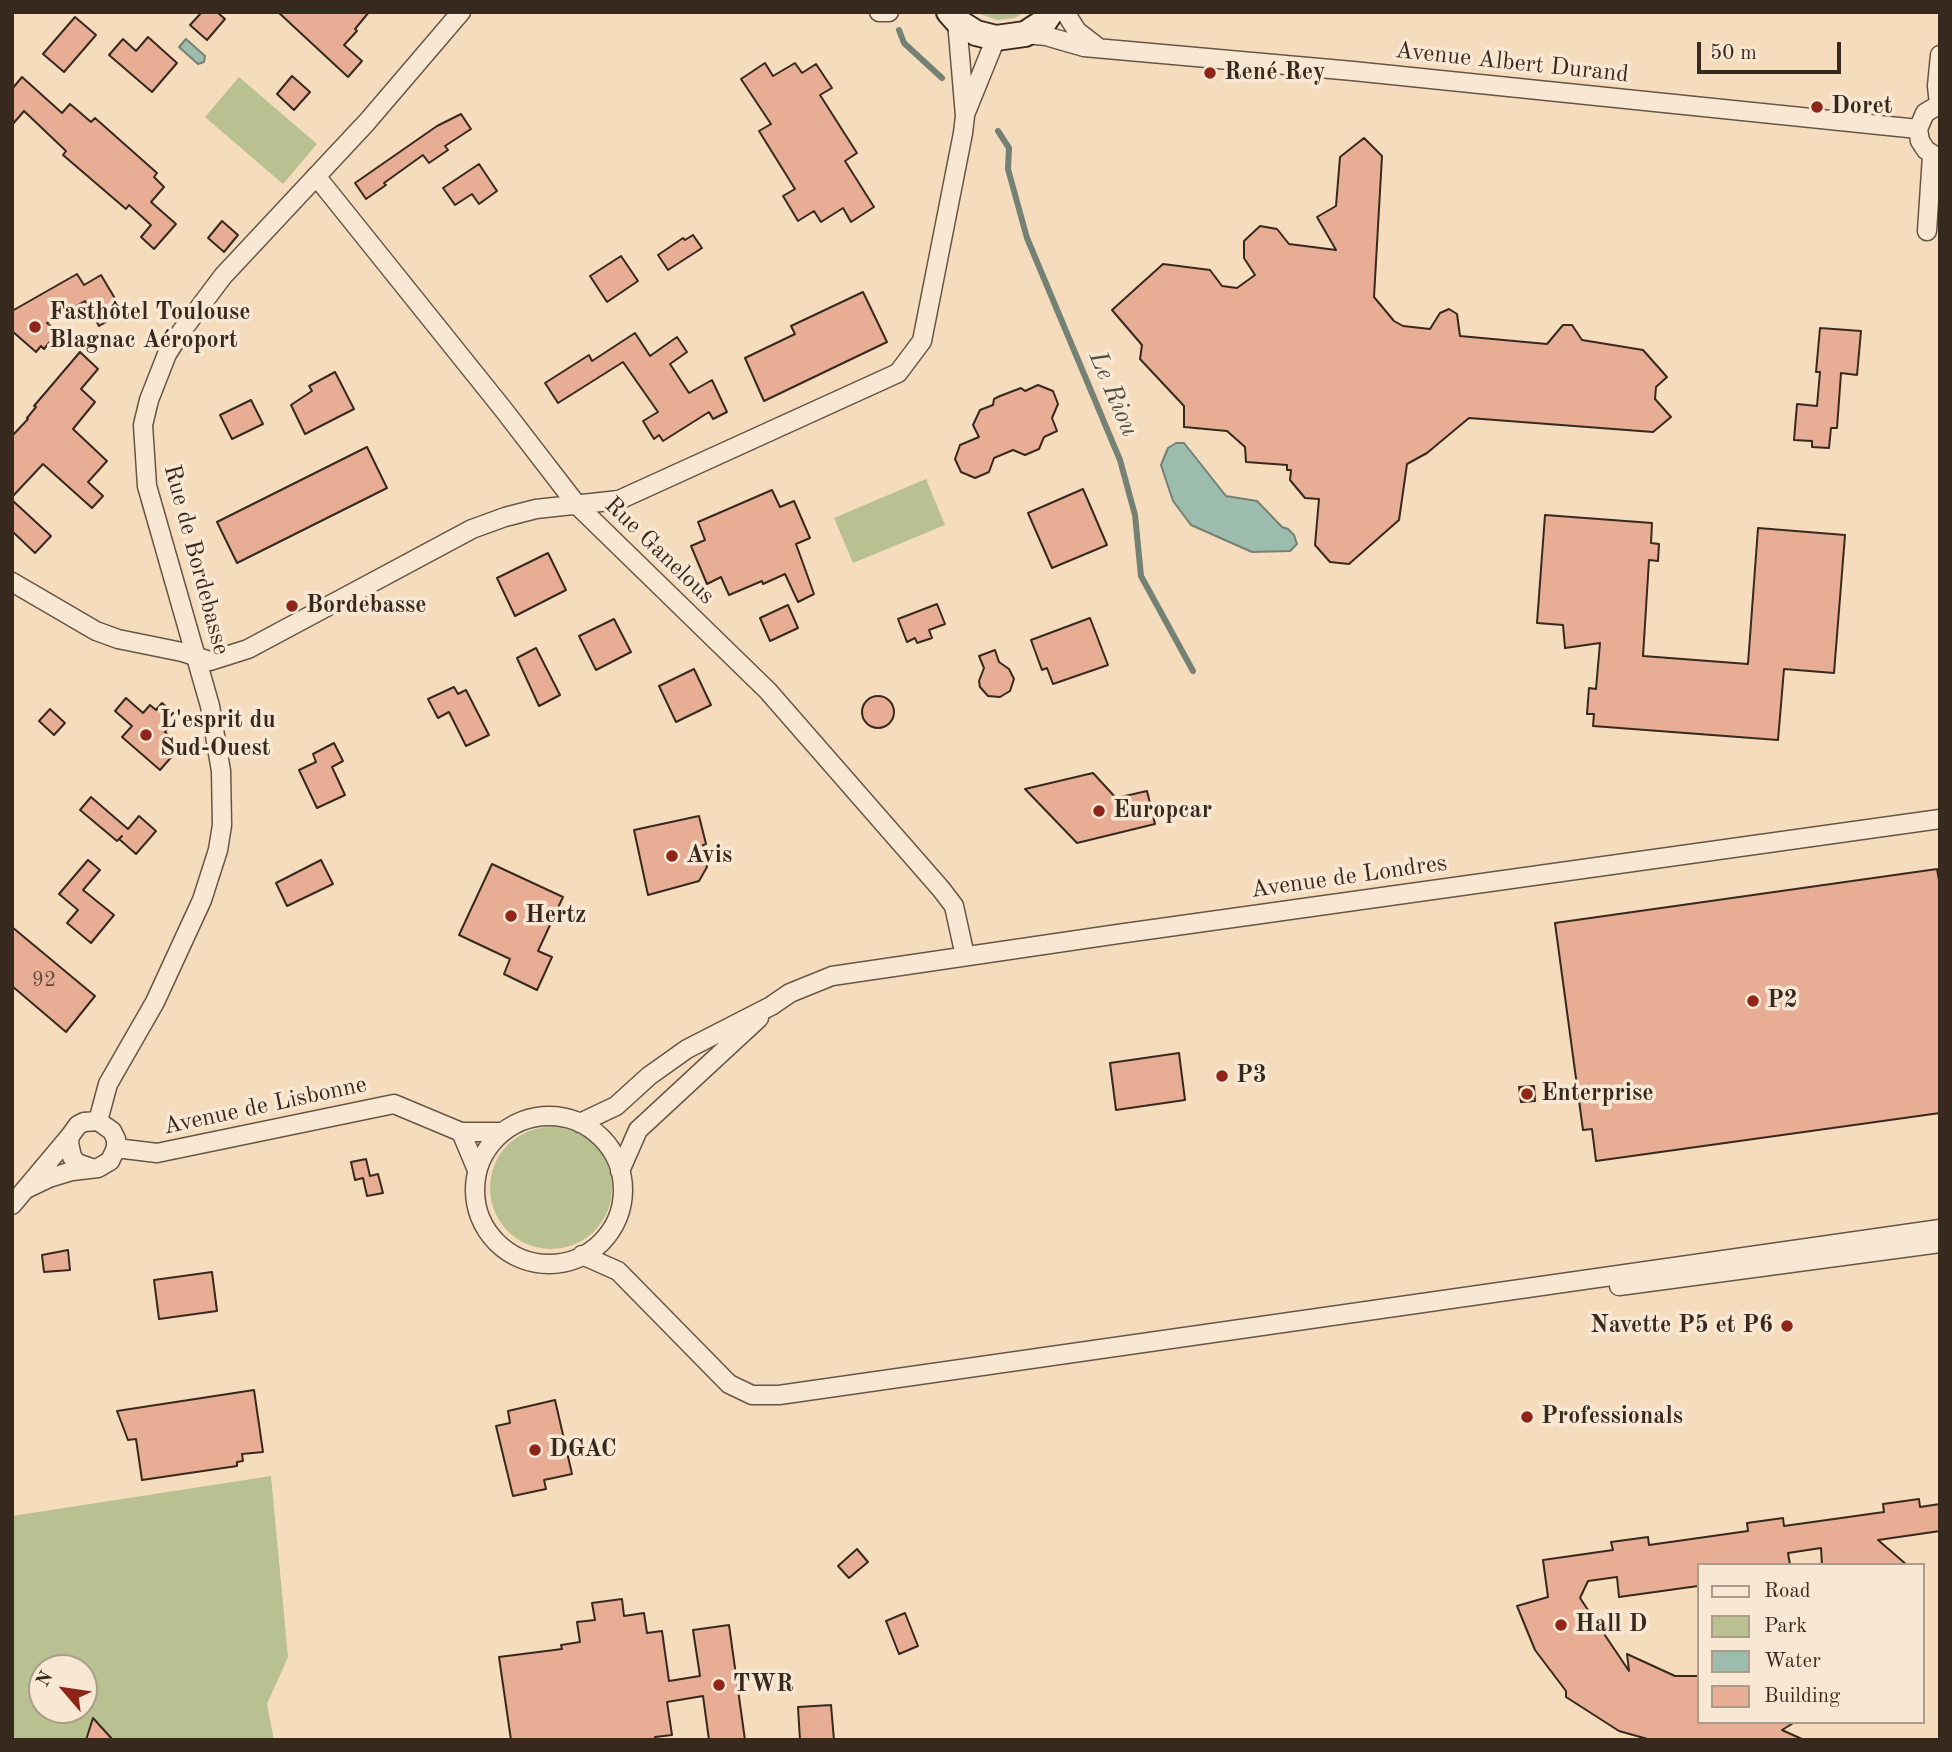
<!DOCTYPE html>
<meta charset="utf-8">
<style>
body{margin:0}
#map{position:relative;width:1952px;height:1752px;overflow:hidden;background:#f4dcbc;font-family:"Old Standard TT",serif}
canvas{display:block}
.frame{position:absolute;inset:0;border:14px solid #38291e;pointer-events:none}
.legend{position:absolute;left:1697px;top:1563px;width:228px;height:161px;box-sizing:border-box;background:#f8e8d3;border:2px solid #ab9c8b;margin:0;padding:9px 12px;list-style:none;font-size:21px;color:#38291e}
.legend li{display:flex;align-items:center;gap:14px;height:35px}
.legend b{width:35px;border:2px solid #ab9c8b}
.north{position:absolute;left:28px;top:1654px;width:70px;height:70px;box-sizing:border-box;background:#f8e8d3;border:2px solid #ab9c8b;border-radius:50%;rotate:299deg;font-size:19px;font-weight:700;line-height:28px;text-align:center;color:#38291e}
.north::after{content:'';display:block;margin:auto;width:24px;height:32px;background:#8f2418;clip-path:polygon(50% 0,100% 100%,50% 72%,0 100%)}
.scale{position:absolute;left:1697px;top:42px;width:144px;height:32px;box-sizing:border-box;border:4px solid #38291e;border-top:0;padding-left:9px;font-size:21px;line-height:24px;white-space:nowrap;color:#38291e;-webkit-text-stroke:5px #f8e8d3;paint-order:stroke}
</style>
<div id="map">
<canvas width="1952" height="1752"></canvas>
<div class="frame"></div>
<ul class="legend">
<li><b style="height:9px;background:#f8e8d3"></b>Road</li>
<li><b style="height:19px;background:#b9c192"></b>Park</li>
<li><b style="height:19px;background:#9cbcad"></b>Water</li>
<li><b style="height:19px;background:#e7ad95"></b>Building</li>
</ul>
<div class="north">N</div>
<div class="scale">50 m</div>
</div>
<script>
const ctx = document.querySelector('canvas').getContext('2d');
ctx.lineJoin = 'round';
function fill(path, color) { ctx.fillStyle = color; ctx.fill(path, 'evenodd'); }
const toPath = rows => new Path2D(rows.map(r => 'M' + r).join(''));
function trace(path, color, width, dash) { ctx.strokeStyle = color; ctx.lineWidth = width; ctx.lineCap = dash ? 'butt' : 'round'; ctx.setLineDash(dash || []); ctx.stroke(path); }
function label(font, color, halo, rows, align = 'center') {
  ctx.font = font + ' "Old Standard TT",serif'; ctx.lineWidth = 7; ctx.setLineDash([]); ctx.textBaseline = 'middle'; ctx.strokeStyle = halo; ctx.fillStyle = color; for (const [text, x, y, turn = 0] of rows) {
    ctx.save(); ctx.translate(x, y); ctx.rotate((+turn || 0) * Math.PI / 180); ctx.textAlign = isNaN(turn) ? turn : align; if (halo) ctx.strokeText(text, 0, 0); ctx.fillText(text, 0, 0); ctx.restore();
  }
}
fill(toPath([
 [975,12,1024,12,1015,18,997,20],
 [239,77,317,144,283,184,205,117],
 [926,479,945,525,853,563,834,518],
 '490 1188a61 61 0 1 1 122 0a61 61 0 1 1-122 0Z',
 [271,1476,288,1657,267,1704,274,1740,12,1740,12,1516],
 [42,1668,84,1668,84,1710,42,1710]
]), '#b9c192');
const water = toPath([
 [186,39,205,56,204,62,198,64,179,47,186,39],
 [1176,443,1184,443,1226,496,1257,501,1282,527,1288,529,1294,535,1297,544,1290,551,1252,552,1191,525,1173,501,1161,465,1168,448,1176,443]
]);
fill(water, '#9cbcad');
trace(water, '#748174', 2);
trace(toPath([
 [899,30,904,43,942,78],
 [998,131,1009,148,1008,169,1027,238,1120,460,1135,515,1141,576,1193,671]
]), '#748174', 6);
const building = toPath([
 [202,12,217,12,225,19,207,40,190,25,202,12],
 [278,12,369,12,355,29,357,31,344,45,362,61,348,77,278,12],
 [75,17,96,35,64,72,43,54,75,17],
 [148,37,177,63,152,92,109,55,123,39,136,51,148,37],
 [765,63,773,76,795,63,802,73,816,64,832,88,820,95,857,153,845,161,874,207,851,222,843,208,821,222,814,211,798,221,783,196,795,189,759,131,771,124,741,79,765,63],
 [292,76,310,92,294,110,277,94,292,76],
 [22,77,62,113,70,104,91,122,95,118,157,173,154,177,164,187,151,202,176,224,154,249,141,237,151,225,129,205,126,209,63,155,66,151,24,111,12,125,12,89,22,77],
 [461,114,471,129,445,146,448,150,429,163,423,155,384,183,386,185,366,199,355,183,437,126,461,114],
 [1364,138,1382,156,1374,297,1394,321,1403,326,1430,329,1440,313,1449,309,1457,314,1460,336,1547,344,1563,325,1572,325,1582,340,1643,350,1667,377,1656,387,1655,399,1671,417,1653,432,1469,418,1427,453,1407,464,1399,520,1349,564,1330,562,1315,545,1319,499,1305,498,1290,480,1291,470,1287,470,1287,465,1246,462,1245,447,1227,431,1184,427,1184,406,1140,359,1142,345,1112,310,1163,264,1210,270,1222,286,1237,288,1255,275,1244,258,1244,241,1260,226,1277,229,1289,244,1336,250,1317,217,1336,206,1340,157,1364,138],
 [479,164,497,191,479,204,472,194,455,205,443,188,479,164],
 [222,221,238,235,224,252,208,238,222,221],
 [693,235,702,248,668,270,658,255,683,238,685,240,693,235],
 [621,256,638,281,607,302,590,276,621,256],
 [77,274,84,285,101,275,123,312,99,326,85,301,47,323,58,332,44,349,41,346,36,352,12,331,12,311,77,274],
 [863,292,887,342,764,401,745,358,795,334,791,326,863,292],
 [1820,328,1861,331,1857,375,1841,373,1837,428,1831,428,1829,448,1812,447,1812,441,1794,440,1797,404,1817,406,1820,372,1816,372,1820,328],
 [635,333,650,356,677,337,687,352,670,364,689,393,712,380,727,412,713,419,709,412,663,441,659,435,654,439,643,421,658,412,623,362,558,403,545,383,589,355,592,361,635,333],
 [80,352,98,369,81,389,95,402,73,429,107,461,88,482,103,496,92,508,43,464,12,497,12,436,28,419,27,418,36,407,34,406,80,352],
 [335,372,354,409,305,434,291,405,312,391,309,386,335,372],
 [1038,385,1053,391,1058,404,1052,418,1057,431,1044,437,1039,449,1025,455,1013,450,994,458,989,472,975,478,961,472,955,459,960,445,979,437,973,425,980,410,993,405,994,399,1000,396,1021,388,1025,391,1038,385],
 [251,400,263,424,232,439,220,415,251,400],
 [367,447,387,488,237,563,217,522,367,447],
 [1083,489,1107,545,1052,568,1028,513,1083,489],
 [772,490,780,507,794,501,810,538,796,544,814,594,798,602,785,574,763,584,762,581,729,595,721,577,707,584,691,546,705,540,698,522,772,490],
 [12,500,51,536,35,553,12,531,12,500],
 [1545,515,1652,523,1651,543,1659,544,1658,561,1649,560,1643,656,1748,664,1758,528,1845,535,1834,673,1784,669,1778,740,1593,726,1594,714,1587,714,1589,688,1596,689,1600,643,1565,648,1563,625,1537,623,1545,515],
 [548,553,566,590,515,616,497,578,548,553],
 [937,604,945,624,929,630,932,638,917,643,915,638,907,642,898,619,937,604],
 [788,605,798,628,770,641,760,618,788,605],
 [1090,618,1108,665,1053,684,1047,668,1042,670,1031,640,1090,618],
 [614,619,631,652,596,670,579,636,614,619],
 [536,648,560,695,539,706,517,658,536,648],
 [995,650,999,662,1009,669,1014,679,1010,691,1000,697,988,696,980,687,979,681,984,668,979,656,995,650],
 [694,669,711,705,676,722,659,686,694,669],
 [454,687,458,694,466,690,489,735,466,746,449,712,438,718,428,699,454,687],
 '862 712a16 16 0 1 1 32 0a16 16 0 1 1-32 0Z',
 [126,698,143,713,150,705,156,710,162,703,173,713,167,720,172,724,165,732,181,746,160,770,122,737,132,726,115,711,126,698],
 [50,709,65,723,54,735,39,721,50,709],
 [334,743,343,761,332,767,345,795,317,808,299,770,316,762,313,754,334,743],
 [1093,773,1116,798,1147,791,1155,824,1077,843,1025,789,1093,773],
 [91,797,128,829,139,816,156,831,136,854,119,839,122,836,117,841,80,810,91,797],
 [699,816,706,844,703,845,707,867,699,881,648,895,634,830,699,816],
 [88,860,100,870,83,890,114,915,91,943,67,923,78,910,59,894,88,860],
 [321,860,333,884,287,906,276,883,321,860],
 [492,864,563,897,538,951,552,957,537,990,504,974,510,959,459,935,492,864],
 [1937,869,1940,885,1940,1113,1596,1161,1592,1129,1583,1130,1555,923,1937,869],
 [12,927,95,996,66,1032,12,986,12,927],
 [1179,1053,1185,1100,1116,1110,1110,1063,1179,1053],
 [1534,1086,1535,1101,1521,1102,1519,1087,1534,1086],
 [366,1159,370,1176,378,1174,383,1193,367,1196,363,1178,355,1180,351,1162,366,1159],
 [68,1250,70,1270,44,1272,42,1255,68,1250],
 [212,1272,217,1311,159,1319,154,1280,212,1272],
 [254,1390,263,1452,242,1454,243,1461,237,1462,237,1466,142,1480,136,1439,128,1440,117,1411,254,1390],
 [555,1400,572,1474,544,1480,546,1489,513,1496,496,1426,510,1423,508,1411,555,1400],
 [1919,1499,1920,1507,1940,1504,1940,1531,1878,1540,1907,1565,1822,1565,1821,1548,1788,1553,1790,1565,1698,1565,1698,1586,1619,1597,1617,1577,1588,1581,1580,1598,1629,1671,1627,1654,1675,1676,1698,1676,1698,1722,1795,1722,1782,1730,1804,1740,1651,1740,1619,1731,1566,1697,1566,1691,1535,1650,1517,1606,1548,1597,1543,1560,1613,1550,1611,1542,1648,1537,1649,1545,1748,1531,1747,1523,1783,1518,1784,1526,1884,1512,1883,1504,1919,1499],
 [857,1549,868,1562,849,1578,838,1566,857,1549],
 [622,1599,624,1616,644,1613,647,1633,662,1631,669,1681,700,1676,693,1630,729,1625,745,1740,709,1740,703,1696,667,1702,672,1735,655,1737,656,1740,511,1740,499,1657,562,1649,561,1645,580,1642,577,1622,595,1620,592,1603,622,1599],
 [905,1613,918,1646,899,1654,886,1621,905,1613],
 [831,1705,834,1740,800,1740,798,1707,831,1705],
 [93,1718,113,1740,86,1740,93,1718]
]);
fill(building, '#e7ad95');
trace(building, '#38291e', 2);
const street = toPath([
 [879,12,889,12],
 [1065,12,1077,31,1099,48],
 [1025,34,1046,36,1084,47,1353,71,1918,129],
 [1939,104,1937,86,1940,55],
 [1940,104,1925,113,1918,129,1920,141,1926,150,1940,159],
 [966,112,996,38],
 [316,176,503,409,577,505,768,691,941,889,954,906,965,956],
 [1927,231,1932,156],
 [12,582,96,631,118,639,182,652,210,661,248,649,472,529,505,517,536,509,619,500,898,373,922,341,963,133,965,116,957,21],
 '475 1190a74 74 0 1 1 148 0a74 74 0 1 1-148 0Z',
 [98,1121,108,1084,155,1002,202,900,218,850,222,825,221,771,210,706,147,486,143,425,149,400,167,354,181,332,223,276,367,122,461,12],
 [580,1123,616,1106,649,1076,687,1049,771,1006,790,993,832,976,1118,934,1940,819],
 [461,1132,477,1170],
 [116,1148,157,1153,394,1104,461,1132,502,1132],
 [620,1171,638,1130,759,1018],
 [26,1189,49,1178,72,1171,98,1168,110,1161,116,1148,116,1139,112,1131,98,1121,84,1122,78,1125,70,1136,69,1143,72,1157,77,1163,91,1168],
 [12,1205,70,1136],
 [582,1255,618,1271,729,1384,752,1395,779,1395,1940,1229],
 [1619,1286,1940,1243]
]);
const secondary = toPath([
 [949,12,957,21,976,33,996,38,1025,34,1045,21,1051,12]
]);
trace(street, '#675646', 21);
trace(secondary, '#38291e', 28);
trace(street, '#f8e8d3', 18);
trace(secondary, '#f8e8d3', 24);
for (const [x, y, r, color] of [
 [1210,73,7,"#8f2418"],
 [1817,107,7,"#8f2418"],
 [35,327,7,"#8f2418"],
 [292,606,7,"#8f2418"],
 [146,735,7,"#8f2418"],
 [1099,811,7,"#8f2418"],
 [672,856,7,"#8f2418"],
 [511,916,7,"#8f2418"],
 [1753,1001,7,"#8f2418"],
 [1222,1076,7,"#8f2418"],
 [1527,1094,7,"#8f2418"],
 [1787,1326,7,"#8f2418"],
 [1527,1417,7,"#8f2418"],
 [535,1450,7,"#8f2418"],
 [1561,1625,7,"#8f2418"],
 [719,1685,7,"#8f2418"]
]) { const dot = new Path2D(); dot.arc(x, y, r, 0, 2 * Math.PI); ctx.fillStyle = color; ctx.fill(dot); trace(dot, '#f8e8d3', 2.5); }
label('21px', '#644a3c', null, [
 ["92",44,980]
]);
label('24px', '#38291e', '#f8e8d3', [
 ["Avenue Albert Durand",1512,63,6],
 ["Rue Ganelous",659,551,44],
 ["Rue de Bordebasse",196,560,75],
 ["Avenue de Londres",1349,877,-8],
 ["Avenue de Lisbonne",265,1106,-12]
]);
label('bold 24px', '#38291e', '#f8e8d3', [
 ["René Rey",1224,73],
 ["Doret",1831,107],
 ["Fasthôtel Toulouse",49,313],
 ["Blagnac Aéroport",49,341],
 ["Bordebasse",306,606],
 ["L'esprit du",160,721],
 ["Sud-Ouest",160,749],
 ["Europcar",1113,811],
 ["Avis",686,856],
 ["Hertz",525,916],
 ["P2",1767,1001],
 ["P3",1236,1076],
 ["Enterprise",1541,1094],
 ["Navette P5 et P6",1773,1326,"right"],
 ["Professionals",1541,1417],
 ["DGAC",549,1450],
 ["Hall D",1575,1625],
 ["TWR",733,1685]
], 'left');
label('italic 26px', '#514e42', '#f8e8d3', [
 ["Le Riou",1113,394,67]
]);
</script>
